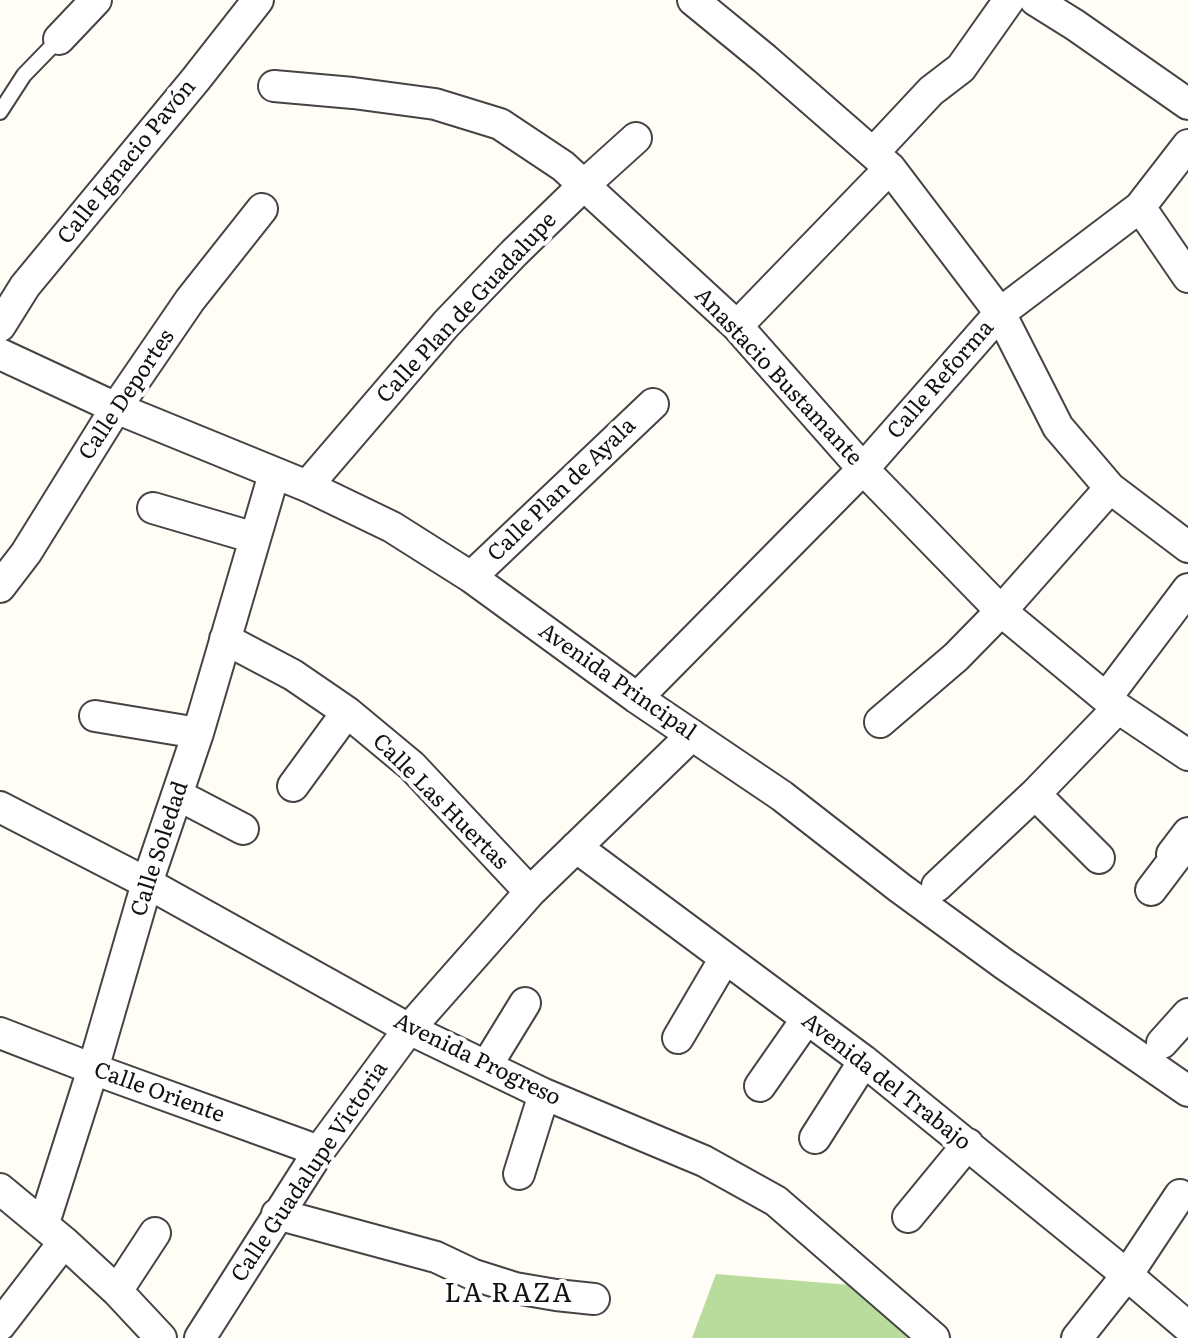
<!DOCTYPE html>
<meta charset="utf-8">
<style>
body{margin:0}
canvas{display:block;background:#fffdf5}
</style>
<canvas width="1188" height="1338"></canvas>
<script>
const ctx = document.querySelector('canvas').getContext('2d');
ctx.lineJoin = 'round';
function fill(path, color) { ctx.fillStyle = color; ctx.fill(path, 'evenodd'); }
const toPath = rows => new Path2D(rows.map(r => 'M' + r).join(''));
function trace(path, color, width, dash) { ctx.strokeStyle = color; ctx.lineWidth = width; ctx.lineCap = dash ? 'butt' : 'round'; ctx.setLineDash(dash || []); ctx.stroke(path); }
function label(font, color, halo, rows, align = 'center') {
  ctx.font = font + ' Literata,serif'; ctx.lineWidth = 8; ctx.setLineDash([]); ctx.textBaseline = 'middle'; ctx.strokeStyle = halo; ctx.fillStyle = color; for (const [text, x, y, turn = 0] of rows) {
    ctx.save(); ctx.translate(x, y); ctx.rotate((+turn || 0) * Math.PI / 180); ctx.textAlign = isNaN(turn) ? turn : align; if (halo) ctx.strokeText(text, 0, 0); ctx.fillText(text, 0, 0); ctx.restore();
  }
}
fill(toPath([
 [716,1274,863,1286,916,1338,692,1338]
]), '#b9dc9c');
const lane = toPath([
 [0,112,24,75,59,39]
]);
const street = toPath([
 [693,0,765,59,890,168,1000,313,1058,427,1110,488,1188,547],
 [1035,0,1075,25,1188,104],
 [59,39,96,0],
 [274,86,353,93,435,104,500,124,563,166,737,326,863,469,1001,611,1118,708,1188,755],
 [874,152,931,91,961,68,1009,0],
 [1140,207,1188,277],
 [0,326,25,286,196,79,258,0],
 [737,326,890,168],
 [0,354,116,408,307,486,392,527,471,577,637,698,782,796,900,888,1004,964,1188,1091],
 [307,486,446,324,514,253,584,185,636,138],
 [153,508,255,538],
 [471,577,653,404],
 [0,587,26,553,116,408,190,300,262,209],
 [225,639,293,675,347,712,412,766,530,892],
 [637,698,863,469,1000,313,1140,207,1188,145],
 [1106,698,1188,589],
 [95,716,198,733],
 [880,722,956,657,1001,611,1110,488],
 [293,786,347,712],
 [1035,794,1099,858],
 [178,795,243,829],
 [0,807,147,883,409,1029,544,1094,704,1161,776,1201,934,1338],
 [576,847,864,1061,1127,1275,1188,1327],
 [937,886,1035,794,1118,708],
 [1151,890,1176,857,1172,854,1188,833],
 [0,1033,93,1069,319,1151],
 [678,1038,725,958],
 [1162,1043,1188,1014],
 [487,1065,525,1003],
 [760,1086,806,1020],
 [815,1138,864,1061],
 [519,1174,544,1094],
 [0,1189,64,1242,117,1291,161,1338],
 [277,1214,436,1257,474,1275,515,1288,556,1295,594,1299],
 [908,1217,968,1144],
 [44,1223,93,1069,147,883,198,733,274,474],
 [117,1291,155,1233],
 [0,1325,64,1242],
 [200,1338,319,1151,409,1029,530,892,692,735],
 [1077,1338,1127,1275,1180,1195]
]);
trace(lane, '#444', 18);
trace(street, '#444', 34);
trace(lane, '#fff', 14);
trace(street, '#fff', 30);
label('22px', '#111', '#fff', [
 ["Calle Ignacio Pavón",127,162,-51],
 ["Calle Plan de Guadalupe",467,308,-47],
 ["Anastacio Bustamante",778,377,47],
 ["Calle Reforma",941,380,-49],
 ["Calle Deportes",127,395,-56],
 ["Calle Plan de Ayala",562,490,-44],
 ["Avenida Principal",617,682,35],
 ["Calle Las Huertas",440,802,45],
 ["Calle Soledad",160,849,-72],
 ["Avenida Progreso",477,1060,26],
 ["Avenida del Trabajo",886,1082,38],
 ["Calle Oriente",159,1093,20],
 ["Calle Guadalupe Victoria",310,1172,-56]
]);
ctx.letterSpacing = '2px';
label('26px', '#111', '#fff', [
 ["LA RAZA",509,1294]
]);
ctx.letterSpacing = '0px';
</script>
